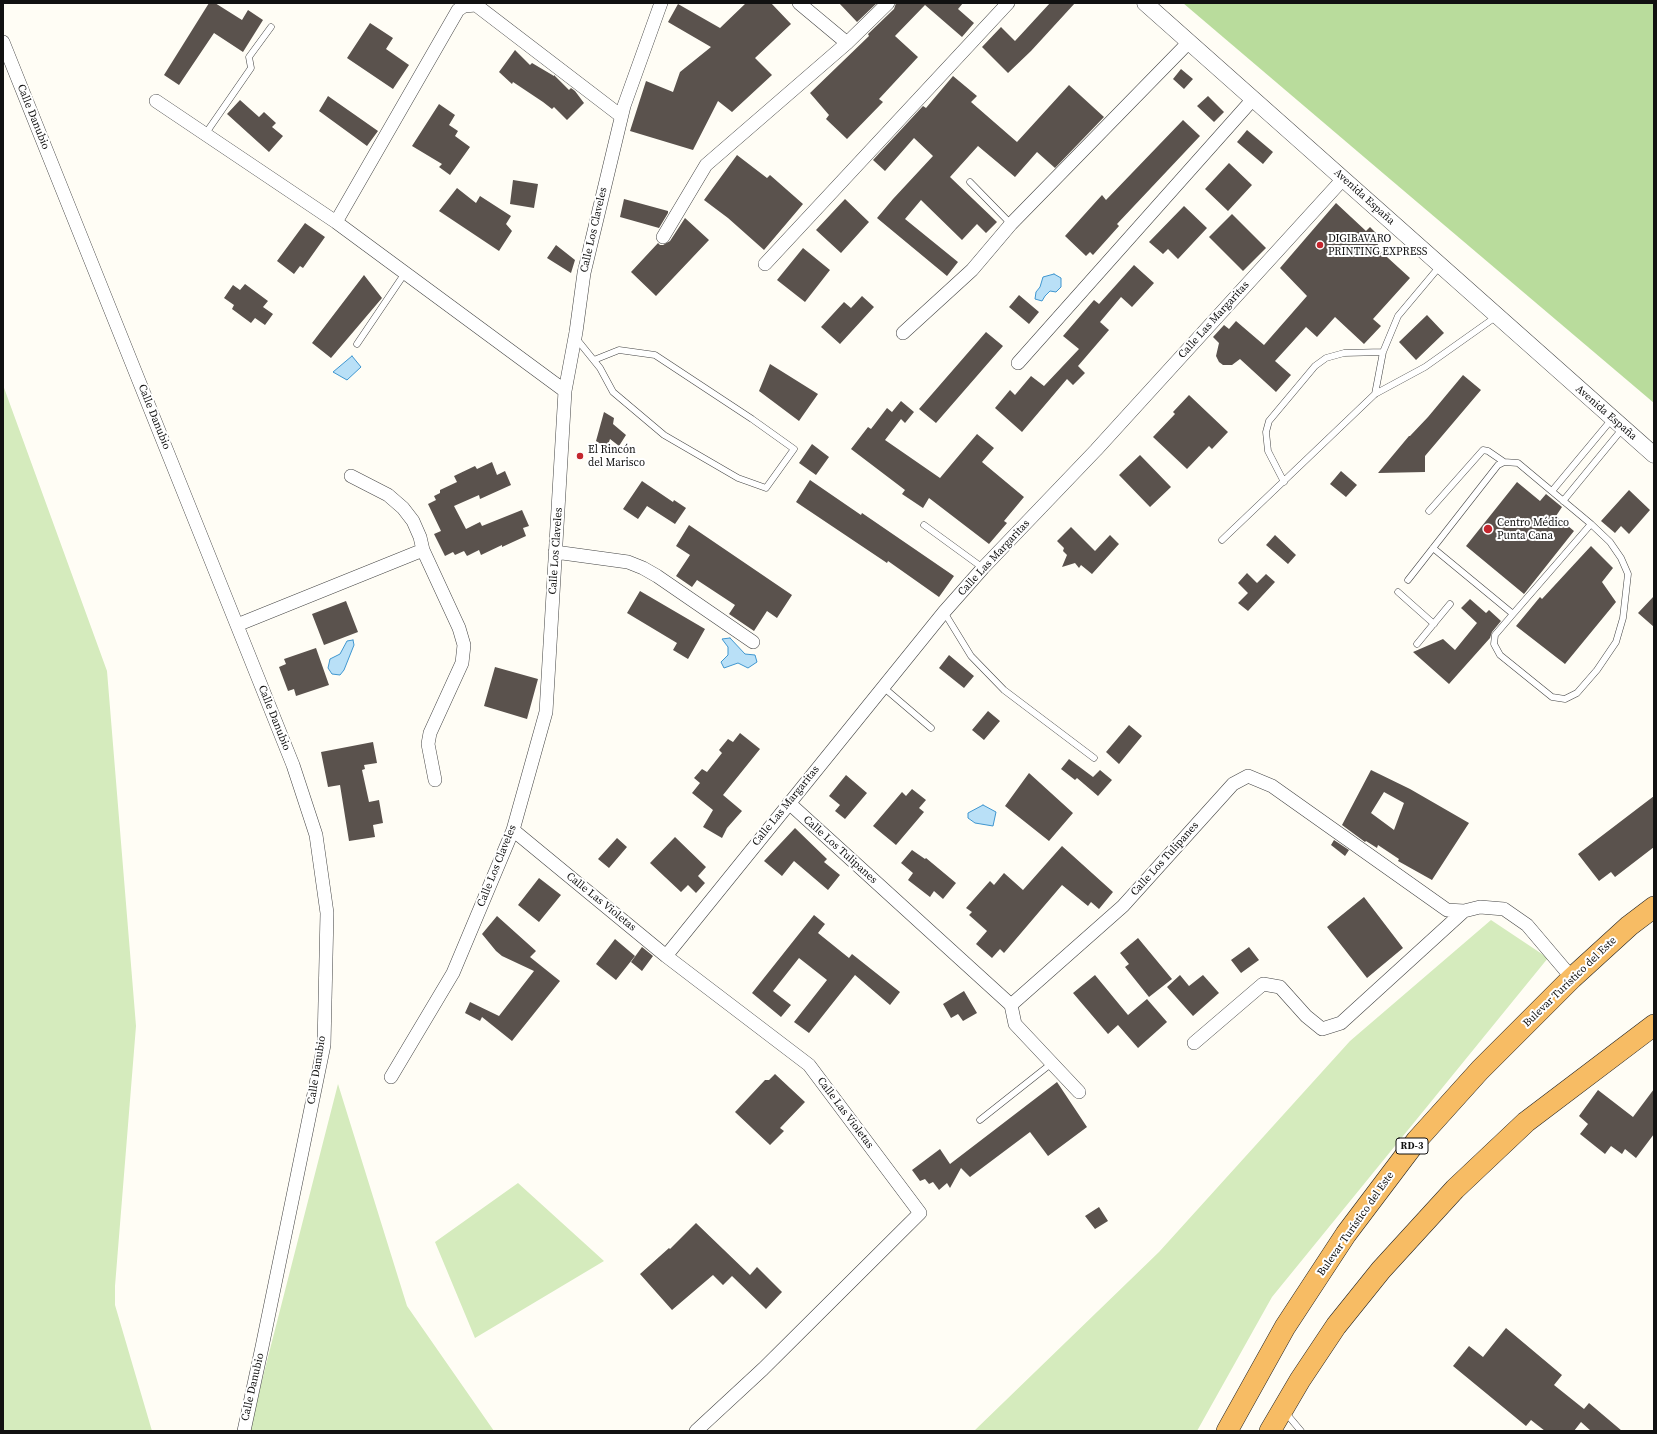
<!DOCTYPE html>
<meta charset="utf-8">
<style>
body{margin:0}
#map{position:relative;width:1657px;height:1434px;overflow:hidden;background:#fffdf5;font-family:"Source Serif 4",serif}
canvas{display:block}
.frame{position:absolute;inset:0;border:4px solid #111;pointer-events:none}
</style>
<div id="map">
<canvas width="1657" height="1434"></canvas>
<div class="frame"></div>
</div>
<script>
const ctx = document.querySelector('canvas').getContext('2d');
ctx.lineJoin = 'round';
function fill(path, color) { ctx.fillStyle = color; ctx.fill(path, 'evenodd'); }
const toPath = rows => new Path2D(rows.map(r => 'M' + r).join(''));
function trace(path, color, width, dash) { ctx.strokeStyle = color; ctx.lineWidth = width; ctx.lineCap = dash ? 'butt' : 'round'; ctx.setLineDash(dash || []); ctx.stroke(path); }
function label(font, color, halo, rows, align = 'center') {
  ctx.font = font + ' "Source Serif 4",serif'; ctx.lineWidth = 4; ctx.setLineDash([]); ctx.textBaseline = 'middle'; ctx.strokeStyle = halo; ctx.fillStyle = color; for (const [text, x, y, turn = 0] of rows) {
    ctx.save(); ctx.translate(x, y); ctx.rotate((+turn || 0) * Math.PI / 180); ctx.textAlign = isNaN(turn) ? turn : align; if (halo) ctx.strokeText(text, 0, 0); ctx.fillText(text, 0, 0); ctx.restore();
  }
}
fill(toPath([
 [3,385,107,671,136,1026,115,1286,115,1305,152,1431,3,1431],
 [1491,920,1548,958,1272,1297,1197,1431,974,1431,1159,1252,1350,1041],
 [338,1084,407,1306,494,1431,249,1431],
 [518,1183,604,1261,475,1338,435,1242]
]), '#d5ebbd');
fill(toPath([
 [1183,3,1654,3,1654,403,1384,174]
]), '#b9dc9c');
const water = toPath([
 [1054,274,1061,278,1061,287,1056,292,1050,291,1045,296,1042,301,1035,299,1036,292,1040,287,1043,277,1054,274],
 [352,356,361,367,347,380,333,372,352,356],
 [730,638,745,654,755,655,757,662,748,668,738,663,724,668,721,662,728,655,728,647,722,639,730,638],
 [353,640,354,645,344,670,340,675,332,674,328,668,330,659,340,654,347,641,353,640],
 [983,805,996,812,993,826,975,823,968,818,968,813,983,805]
]);
fill(water, '#b9e0f7');
trace(water, '#3f96cf', 1);
fill(toPath([
 [209,3,215,3,242,20,248,10,263,20,243,52,214,33,179,85,164,75],
 [746,3,771,3,791,24,755,58,772,75,732,112,718,101,693,150,630,131,646,81,673,92,680,72,711,47,668,22,678,4,720,28],
 [839,3,877,3,857,22],
 [896,3,963,3,958,9,974,23,962,37,925,5,895,36,918,57,879,99,883,102,847,139,826,119,829,115,810,93,869,36,868,34,894,9],
 [1050,3,1075,3,1031,51,1008,73,982,47,1001,27,1015,41],
 [370,23,393,38,386,49,409,65,393,89,347,58],
 [515,50,530,65,532,63,554,76,554,75,569,90,571,88,575,91,584,103,567,120,554,107,552,109,543,102,513,82,512,84,499,72],
 [1181,69,1193,79,1184,89,1173,79],
 [953,76,977,96,971,102,1017,142,1069,85,1104,117,1055,168,1037,152,1015,177,978,146,950,177,997,222,986,233,977,224,962,240,921,200,905,219,958,262,947,276,877,218,893,199,933,156,914,138,885,171,873,160,923,106,926,108],
 [328,96,378,131,367,146,319,111],
 [1208,96,1224,112,1214,122,1197,106],
 [240,100,259,117,264,112,276,123,272,127,283,136,269,152,227,114],
 [439,104,455,115,449,125,458,131,455,136,470,147,450,175,439,167,442,164,412,146],
 [1183,120,1200,136,1117,224,1119,226,1093,255,1090,252,1086,256,1065,236,1102,195,1106,200],
 [1247,130,1273,152,1263,164,1237,142],
 [737,155,767,178,770,175,803,204,764,250,728,218,704,200],
 [1229,163,1252,185,1228,211,1205,189],
 [513,180,538,184,534,208,510,204],
 [457,188,476,203,480,196,511,216,506,224,512,231,499,251,439,211],
 [624,199,668,211,668,213,659,228,620,217],
 [845,199,869,222,841,253,816,230],
 [1336,203,1366,231,1370,227,1382,239,1376,247,1410,278,1373,319,1381,326,1364,344,1335,317,1317,337,1306,327,1275,361,1291,375,1276,392,1240,359,1232,365,1223,365,1219,362,1216,356,1219,343,1213,337,1224,325,1229,329,1236,321,1264,345,1307,296,1280,268],
 [1184,206,1207,228,1178,259,1168,249,1163,254,1149,242],
 [1232,214,1266,248,1243,271,1209,237],
 [685,218,709,240,656,296,631,272,658,243,660,245,663,245,670,241],
 [305,223,325,237,303,268,300,266,294,274,277,261],
 [556,245,575,260,571,273,547,258],
 [803,248,830,270,805,302,777,280],
 [1134,265,1154,283,1132,307,1121,297,1100,322,1109,330,1078,366,1085,373,1073,385,1067,379,1022,432,995,408,1010,390,1015,395,1031,376,1044,386,1079,349,1063,336,1094,300,1099,304],
 [364,275,382,298,331,358,312,343],
 [245,284,268,301,263,307,273,314,265,325,255,318,251,323,232,309,234,305,224,298,233,285,240,290],
 [1019,295,1039,312,1029,324,1009,307],
 [862,296,874,307,840,344,821,327,844,302,851,308],
 [1427,315,1444,333,1416,360,1399,342],
 [986,332,1003,346,936,423,919,409],
 [770,364,818,394,799,421,759,391],
 [1463,375,1481,390,1425,456,1425,472,1378,473,1409,436,1410,436,1428,417],
 [1189,395,1228,432,1212,449,1209,446,1187,469,1153,437,1175,414,1173,412],
 [901,401,914,412,905,423,901,419,885,440,940,478,977,434,994,448,982,462,1024,497,1004,521,1007,523,989,544,929,498,923,508,902,494,905,490,851,449,868,427,871,429,887,408,892,412],
 [604,412,614,418,613,424,626,435,619,446,610,439,607,448,596,441],
 [812,444,829,457,816,475,799,463],
 [1140,455,1171,487,1150,507,1119,475],
 [492,462,497,475,505,471,511,485,480,499,479,495,454,506,466,529,480,522,482,526,522,510,529,526,523,528,526,536,502,547,502,545,481,555,479,550,467,556,464,551,455,555,453,552,445,556,434,534,441,531,428,504,436,500,434,496,440,493,440,490,457,482,454,476,475,466,477,469],
 [1341,471,1357,485,1346,497,1330,484],
 [810,480,861,515,862,513,954,576,939,597,888,561,887,563,796,502],
 [642,481,673,502,674,500,686,508,675,524,647,506,638,519,623,509],
 [1517,482,1540,501,1546,494,1562,507,1556,516,1574,531,1524,594,1466,546],
 [1629,490,1650,510,1629,534,1621,526,1615,533,1601,521],
 [689,525,792,595,777,618,767,611,754,631,729,614,735,605,697,580,692,587,676,576,690,555,676,546],
 [1071,527,1095,551,1110,535,1119,544,1092,574,1081,565,1079,568,1075,563,1062,567,1067,555,1063,551,1064,548,1057,541],
 [1275,535,1296,555,1288,564,1266,545],
 [1591,546,1613,568,1602,582,1616,602,1565,664,1516,626,1540,597,1542,599],
 [1247,573,1257,583,1266,574,1275,582,1248,611,1238,603,1248,593,1238,583],
 [640,591,705,629,688,659,673,650,677,643,627,613],
 [1654,596,1654,627,1638,613],
 [1470,599,1486,613,1489,610,1501,621,1492,632,1490,638,1449,684,1413,652,1443,639,1455,650,1477,623,1461,608],
 [346,601,358,632,324,645,312,614],
 [316,648,329,685,296,696,294,689,288,691,279,667,286,664,284,659],
 [949,655,974,676,964,688,939,668],
 [495,667,538,679,527,719,484,706],
 [988,711,1000,721,984,740,972,730],
 [1129,725,1142,736,1119,764,1106,752],
 [740,733,760,749,723,795,742,811,727,828,722,838,703,827,713,810,692,793,700,783,694,778,702,769,707,772,722,753,719,750,728,739,733,742],
 [373,742,377,763,364,765,365,769,362,770,369,802,379,800,383,823,373,825,375,837,349,841,340,785,328,787,321,752],
 [1069,759,1093,777,1100,770,1112,780,1098,796,1077,778,1075,780,1061,769],
 [1371,770,1410,789,1469,823,1432,880,1398,861,1399,859,1378,845,1377,848,1366,841,1365,842,1342,825],
 [1384,792,1404,803,1394,830,1371,813],
 [1029,773,1073,813,1049,841,1005,806],
 [846,775,867,793,845,819,835,811,840,805,829,796],
 [912,789,926,800,919,808,924,812,896,845,873,826,902,792,906,796],
 [1654,796,1654,847,1615,877,1611,872,1599,881,1578,854],
 [795,828,827,859,824,862,840,875,828,890,794,861,782,876,764,861],
 [675,837,706,867,698,876,705,883,696,893,688,885,681,892,650,863],
 [617,838,627,847,609,868,598,859],
 [1334,840,1349,850,1345,856,1331,845],
 [1062,846,1113,892,1099,909,1091,902,1088,906,1062,885,1004,953,1000,949,992,958,976,944,987,931,969,915,972,912,966,908,990,881,994,885,1004,873,1023,890],
 [912,850,925,859,926,858,956,883,943,899,934,891,930,897,908,880,913,873,901,863],
 [539,878,561,895,539,922,518,905],
 [1364,897,1403,948,1367,978,1327,927],
 [814,915,825,924,818,933,849,958,852,954,900,992,890,1005,855,975,809,1033,794,1022,827,980,799,958,773,991,791,1005,781,1017,752,993],
 [497,916,536,951,530,957,560,981,512,1041,482,1017,480,1021,465,1013,470,1002,499,1016,534,971,502,956,496,951,482,934],
 [1138,938,1172,979,1149,997,1125,967,1129,964,1120,953],
 [615,939,635,956,616,980,596,964],
 [642,947,653,956,642,971,631,962],
 [1249,947,1259,960,1241,973,1231,960],
 [1095,975,1128,1015,1147,999,1167,1022,1138,1048,1118,1025,1108,1034,1073,993],
 [1180,975,1189,986,1203,975,1219,993,1193,1016,1167,987],
 [964,991,977,1013,963,1021,958,1014,951,1018,943,1004],
 [775,1074,805,1102,780,1128,784,1131,770,1145,735,1112,765,1080,769,1080],
 [1057,1082,1087,1127,1048,1156,1030,1132,970,1177,961,1168,950,1188,947,1183,939,1190,933,1182,929,1184,925,1179,920,1181,912,1170,940,1149,950,1164],
 [1654,1089,1654,1134,1636,1158,1625,1149,1622,1154,1611,1146,1605,1154,1580,1134,1588,1124,1579,1116,1598,1090,1633,1117],
 [1099,1207,1108,1221,1095,1229,1085,1216],
 [696,1223,750,1275,757,1267,782,1292,766,1309,732,1276,723,1285,713,1275,672,1310,640,1274,669,1248,670,1249],
 [1506,1328,1562,1375,1554,1385,1584,1409,1589,1403,1622,1431,1591,1431,1581,1422,1574,1431,1545,1431,1531,1420,1526,1426,1453,1366,1469,1346,1483,1357]
]), '#5a524d');
const service = toPath([
 [206,133,251,68,249,57,271,27],
 [970,182,1011,224],
 [575,337,600,368,613,392,664,435,738,478,766,488,794,449,752,419,655,355,619,350,594,360],
 [357,344,405,273],
 [1375,394,1383,352,1398,316,1440,266],
 [1284,482,1268,451,1266,432,1269,421,1315,366,1326,358,1344,353,1383,352],
 [1552,491,1612,419],
 [1563,501,1623,428],
 [1429,511,1483,450,1488,451,1504,462],
 [924,525,983,568],
 [1222,540,1375,394,1425,367,1497,316],
 [1433,548,1513,614],
 [1408,580,1498,465,1504,462,1518,463,1591,524,1610,542,1621,558,1628,574,1623,618,1616,642,1597,670,1577,693,1565,699,1552,697,1500,655,1494,644,1495,635,1513,614,1591,524],
 [1398,592,1434,624],
 [944,612,971,656,1004,690,1094,758],
 [1417,644,1450,604],
 [883,687,931,728],
 [980,1120,1052,1063],
 [1285,1412,1301,1431]
]);
const minor = toPath([
 [799,3,847,43],
 [3,42,293,765,316,835,327,913,324,1045,262,1347,244,1431],
 [156,101,336,222,565,391],
 [336,222,458,10,464,6,476,5,621,116],
 [663,237,706,165,847,43,888,3],
 [765,264,1008,3],
 [903,333,972,270,1011,224,1189,42],
 [1018,363,1253,99],
 [423,550,459,628,464,645,462,663,430,733,428,744,435,780],
 [555,552,628,562,643,568,657,576,753,642],
 [237,625,423,550,420,537,413,521,403,508,388,495,351,476],
 [789,803,1011,1005,1123,906,1233,784,1248,776,1272,786,1447,910,1464,911,1480,907,1504,909,1527,925,1572,978],
 [513,830,666,956,809,1065,920,1213,763,1369,696,1431],
 [666,956,944,612,983,568,1096,450,1343,179],
 [1011,1005,1015,1024,1079,1092],
 [1194,1043,1263,984,1280,987,1306,1016,1322,1029,1341,1023,1464,911],
 [391,1077,453,973,513,830,546,712,565,391,576,332,584,273,624,106,661,3]
]);
const tertiary = toPath([
 [1145,3,1654,455]
]);
const trunk = toPath([
 [1227,1431,1285,1327,1346,1234,1417,1140,1480,1070,1572,978,1629,926,1654,907],
 [1270,1431,1300,1380,1336,1326,1381,1270,1455,1189,1526,1122,1654,1025]
]);
trace(service, '#444', 7);
trace(minor, '#444', 14);
trace(tertiary, '#444', 17);
trace(trunk, '#222', 22);
trace(service, '#fff', 6);
trace(minor, '#fff', 13);
trace(tertiary, '#fff', 16);
trace(trunk, '#f7bc64', 21);
for (const [x, y, r, color] of [
 [1320,245,4,"#c4262e"],
 [580,456,4,"#c4262e"],
 [1488,529,5,"#c4262e"]
]) { const dot = new Path2D(); dot.arc(x, y, r, 0, 2 * Math.PI); ctx.fillStyle = color; ctx.fill(dot); trace(dot, '#fff', 1.5); }
for (const [x, y, w] of [
 [1412,1146,32]
]) { const box = new Path2D(); box.roundRect(x - w / 2, y - 8, w, 16, 3); ctx.fillStyle = '#fff'; ctx.fill(box); trace(box, '#111', 1); }
label('bold 10px', '#111', null, [
 ["RD-3",1412,1146]
]);
label('11px', '#111', '#fff', [
 ["Calle Danubio",33,117,68],
 ["Avenida España",1364,197,42],
 ["Calle Los Claveles",594,230,-77],
 ["Calle Las Margaritas",1214,320,-48],
 ["Avenida España",1606,413,41],
 ["Calle Danubio",154,417,68],
 ["Calle Los Claveles",556,551,-86],
 ["Calle Las Margaritas",994,558,-47],
 ["Calle Danubio",274,718,68],
 ["Calle Las Margaritas",786,806,-51],
 ["Calle Los Tulipanes",840,850,42],
 ["Calle Los Tulipanes",1165,859,-48],
 ["Calle Los Claveles",497,866,-68],
 ["Calle Las Violetas",601,902,39],
 ["Bulevar Turístico del Este",1570,982,-44],
 ["Calle Danubio",317,1070,-81],
 ["Calle Las Violetas",845,1113,53],
 ["Bulevar Turístico del Este",1356,1224,-55],
 ["Calle Danubio",253,1387,-77]
]);
label('11px', '#111', '#fff', [
 ["DIGIBAVARO",1328,239],
 ["PRINTING EXPRESS",1328,252],
 ["El Rincón",588,450],
 ["del Marisco",588,463],
 ["Centro Médico",1497,523],
 ["Punta Cana",1497,536]
], 'left');
</script>
